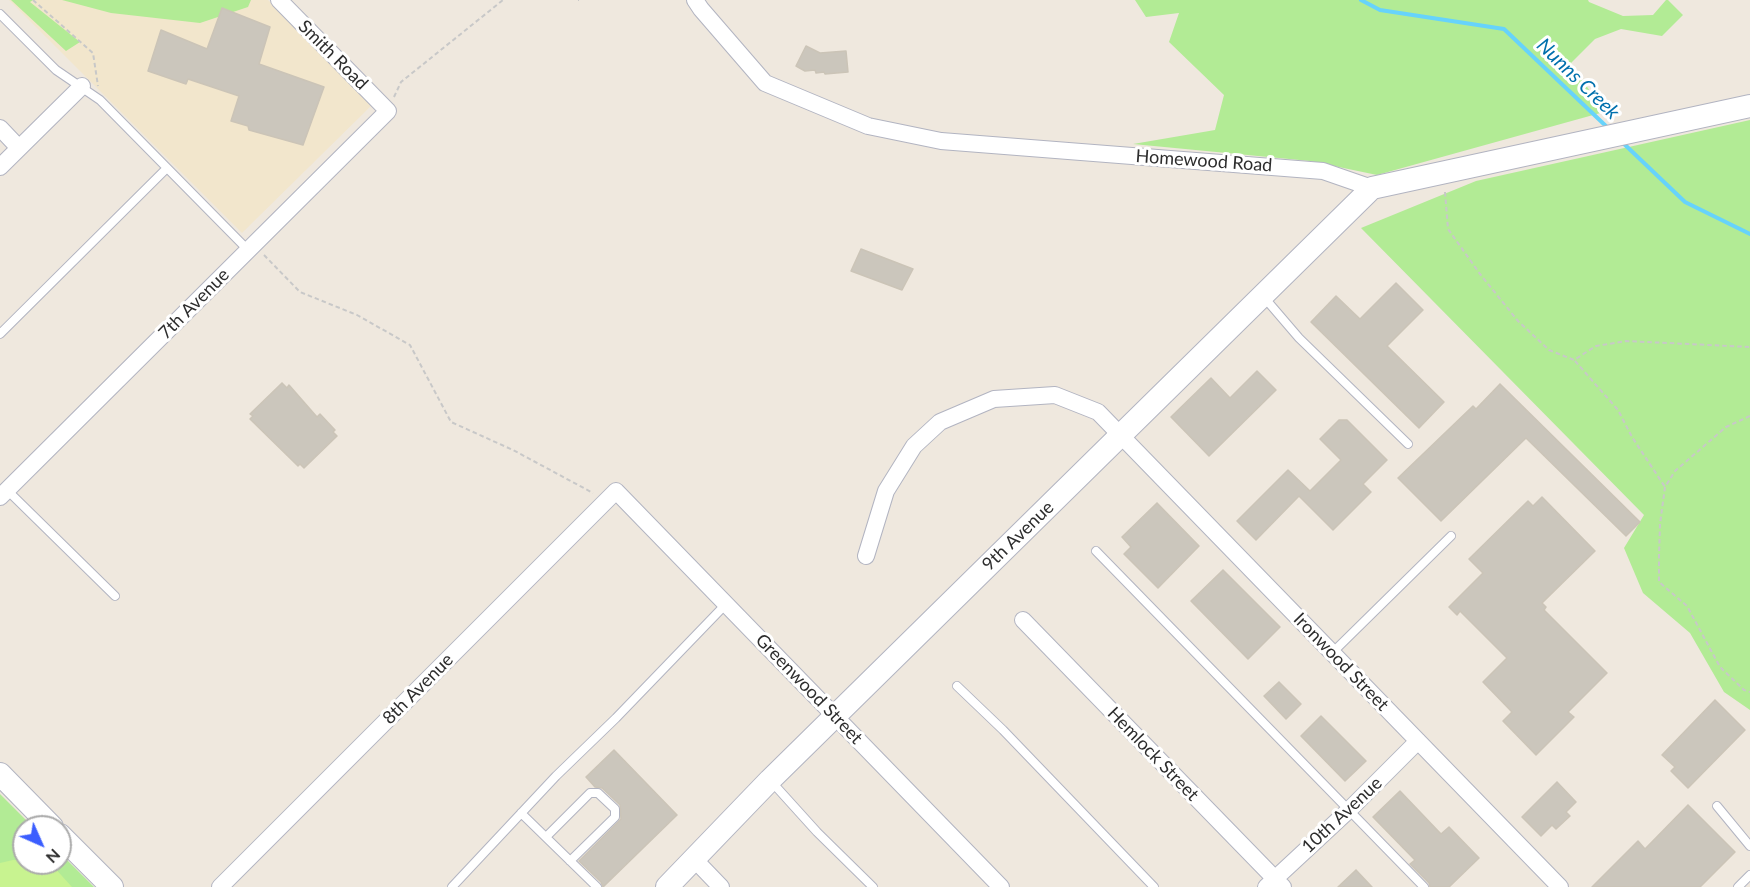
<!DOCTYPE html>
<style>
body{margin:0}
#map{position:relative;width:1750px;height:887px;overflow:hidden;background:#efe8de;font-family:Lato,sans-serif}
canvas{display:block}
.north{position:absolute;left:12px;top:815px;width:60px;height:60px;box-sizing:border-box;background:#fff;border:2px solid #ababab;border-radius:50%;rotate:135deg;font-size:16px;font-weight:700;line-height:24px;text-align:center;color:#2d2d2d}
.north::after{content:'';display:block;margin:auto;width:21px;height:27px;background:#3b5eff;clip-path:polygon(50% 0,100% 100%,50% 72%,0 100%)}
</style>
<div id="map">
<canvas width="1750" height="887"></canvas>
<div class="north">N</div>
</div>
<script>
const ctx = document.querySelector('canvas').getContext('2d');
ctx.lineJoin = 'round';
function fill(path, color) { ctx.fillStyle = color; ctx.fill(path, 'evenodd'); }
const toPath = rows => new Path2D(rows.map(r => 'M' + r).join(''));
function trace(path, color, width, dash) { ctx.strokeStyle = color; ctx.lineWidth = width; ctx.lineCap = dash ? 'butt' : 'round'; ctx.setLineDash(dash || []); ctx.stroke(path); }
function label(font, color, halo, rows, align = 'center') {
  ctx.font = font + ' Lato,sans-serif'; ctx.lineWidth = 6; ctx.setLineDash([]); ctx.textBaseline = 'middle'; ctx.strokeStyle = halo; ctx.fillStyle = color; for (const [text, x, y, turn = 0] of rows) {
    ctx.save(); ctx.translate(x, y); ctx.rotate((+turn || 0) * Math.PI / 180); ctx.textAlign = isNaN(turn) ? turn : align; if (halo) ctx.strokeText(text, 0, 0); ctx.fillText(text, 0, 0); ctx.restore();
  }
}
fill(toPath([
 [9,0,268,0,373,104,242,233]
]), '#f2e6cc');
fill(toPath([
 [11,0,33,0,30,2,80,42,66,51],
 [62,0,251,0,248,7,200,23,111,13],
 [1135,0,1588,0,1589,2,1623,16,1653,15,1666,0,1668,0,1683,15,1662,36,1621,29,1595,39,1571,63,1604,112,1377,175,1310,161,1133,144,1215,130,1224,95,1169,42,1179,13,1146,17],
 [1750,120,1750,710,1724,692,1690,633,1643,593,1624,548,1644,515,1361,228,1476,181],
 [0,794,33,827,24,827,24,863,60,863,60,853,94,887,0,887]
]), '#b2eb95');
fill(toPath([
 [13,860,24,861,24,863,52,865,72,887,0,887,0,863]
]), '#c8f390');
trace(toPath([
 [1361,0,1380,10,1504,29,1608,128],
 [1622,142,1685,202,1750,234]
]), '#67d3fb', 4);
const building = toPath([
 [222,8,270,27,259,64,324,87,303,145,249,130,248,126,231,121,239,96,188,79,186,84,148,71,161,30,207,49,222,8],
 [806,46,820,53,846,51,848,72,825,74,824,72,816,73,815,70,805,71,796,66,806,46],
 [861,249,913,269,902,290,851,271,861,249],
 [1396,283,1423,310,1387,346,1444,402,1419,428,1311,322,1336,296,1360,319,1396,283],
 [1257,371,1276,390,1209,456,1171,417,1211,378,1230,398,1257,371],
 [282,383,287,388,289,385,317,417,320,414,335,430,333,432,337,436,304,468,300,464,298,466,250,419,253,416,250,414,282,383],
 [1500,384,1640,522,1626,536,1526,438,1441,521,1398,478,1473,406,1476,409,1500,384],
 [1339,420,1347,420,1387,460,1363,484,1371,492,1333,530,1299,496,1256,540,1237,521,1288,470,1310,491,1341,460,1320,439,1339,420],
 [1542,497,1595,551,1542,603,1546,607,1544,610,1607,673,1568,712,1574,717,1536,755,1503,721,1512,712,1483,682,1507,658,1460,611,1457,615,1449,607,1483,573,1469,559,1528,501,1533,506,1542,497],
 [1157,503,1199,546,1158,588,1124,554,1131,547,1122,537,1157,503],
 [1223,570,1280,627,1248,659,1191,601,1223,570],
 [1279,682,1301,704,1286,719,1264,696,1279,682],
 [1715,700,1745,730,1688,788,1671,771,1675,767,1662,755,1715,700],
 [1321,716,1366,761,1345,781,1301,736,1321,716],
 [614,750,677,815,603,887,601,882,579,861,621,819,620,805,602,788,595,787,586,777,614,750],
 [1557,782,1576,802,1566,812,1570,816,1556,829,1552,825,1541,836,1522,817,1557,782],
 [1400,791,1441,834,1449,827,1479,858,1449,887,1430,887,1429,883,1410,864,1415,860,1373,817,1400,791],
 [1688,805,1735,852,1700,887,1592,887,1638,841,1645,849,1688,805],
 [1356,870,1372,887,1338,887,1356,870]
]);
fill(building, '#cbc6bc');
trace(building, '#cbc4b7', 1.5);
const service = toPath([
 [0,14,56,70,100,100,248,250],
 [1263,296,1299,338,1408,444],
 [0,334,167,168],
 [7,490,115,596],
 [1096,551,1424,887],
 [1332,653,1451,536],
 [957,686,1003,730,1154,887],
 [770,780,817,832,873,887],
 [1717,806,1750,846],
 [521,813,597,887],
 [546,837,590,793,598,793,615,809,615,817,570,861],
 [452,887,556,776,616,718,726,604],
 [1738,887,1750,875]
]);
const minor = toPath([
 [695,0,701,9,765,83,868,126,941,141,1323,171,1372,188],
 [0,128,19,148],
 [0,167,82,86],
 [0,497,388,111,279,0],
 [866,556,886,491,914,446,940,422,994,399,1055,395,1098,412,1560,887],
 [1023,620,1283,887],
 [695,860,721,887],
 [220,887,616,491,1001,887],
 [1266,887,1349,810,1418,741]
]);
const secondary = toPath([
 [0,774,52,827],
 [60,835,112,887],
 [667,887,770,780,1372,188,1750,106]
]);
trace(service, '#b2b4c1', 10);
trace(minor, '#b2b4c1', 18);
trace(secondary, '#b2b4c1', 24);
trace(toPath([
 [33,0,93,53,98,86],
 [578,0,579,0],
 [394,97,401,82,503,0],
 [1445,192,1448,229,1480,274,1518,321,1549,350,1574,360,1596,346,1626,341,1750,347],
 [264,255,300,292,357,315,410,345,451,422,513,450,593,493],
 [1575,361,1618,410,1632,437,1665,487],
 [1750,416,1726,427,1675,471,1665,487,1660,524,1659,556,1659,582,1687,606,1720,667,1744,690,1750,692]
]), '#c8c8c8', 2, [4.5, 3]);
trace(service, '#fff', 8);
trace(minor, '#fff', 16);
trace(secondary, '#fff', 22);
label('18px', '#2d2d2d', '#fff', [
 ["Smith Road",333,55,45],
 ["Homewood Road",1204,161,4],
 ["7th Avenue",194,304,-45],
 ["9th Avenue",1018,536,-44],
 ["Ironwood Street",1341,662,46],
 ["8th Avenue",418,689,-45],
 ["Greenwood Street",809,689,46],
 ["Hemlock Street",1153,754,46],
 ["10th Avenue",1342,815,-43]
]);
label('italic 20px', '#0070ad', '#fff', [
 ["Nunns Creek",1578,79,44]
]);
</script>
